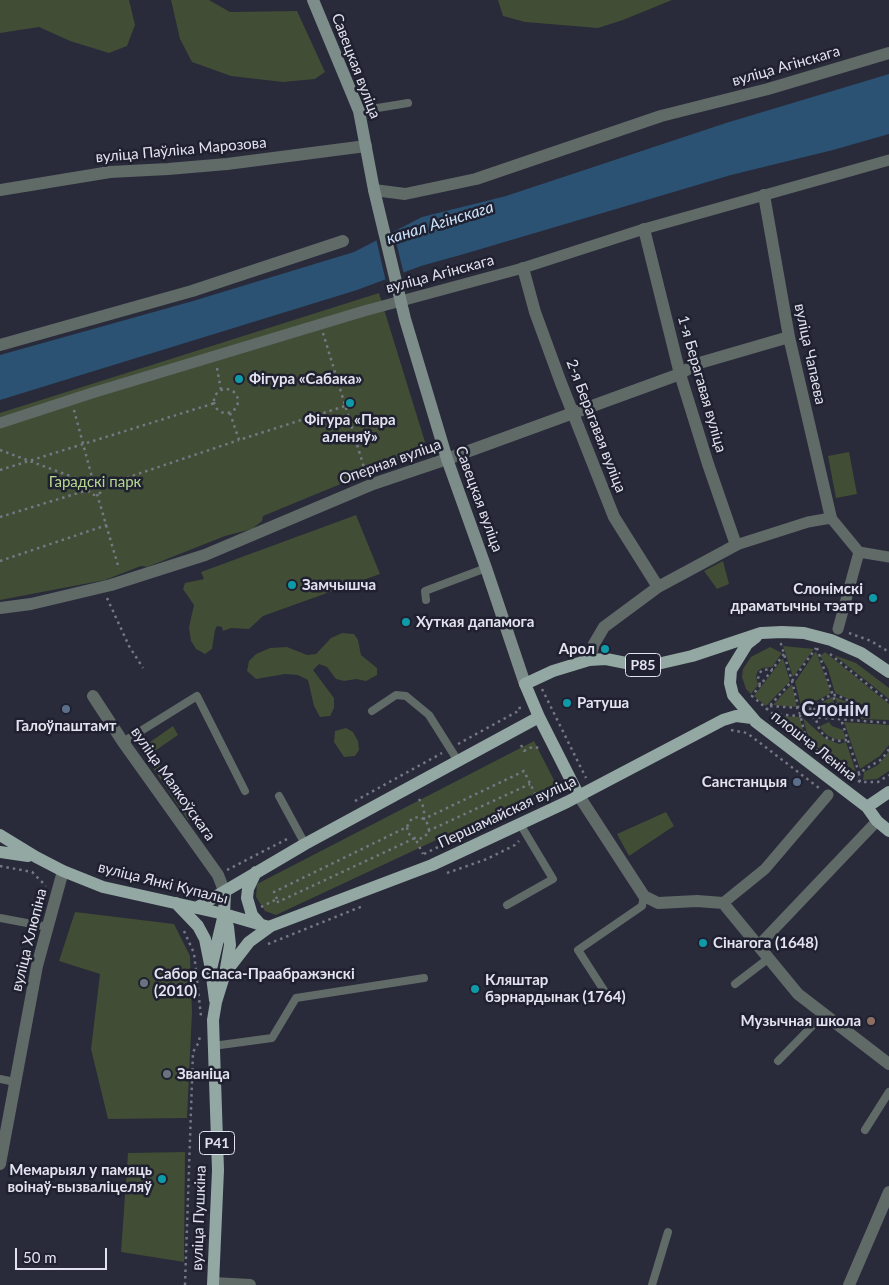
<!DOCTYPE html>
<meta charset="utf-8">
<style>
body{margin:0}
#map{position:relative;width:889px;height:1285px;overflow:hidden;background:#292a3a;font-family:Lato,sans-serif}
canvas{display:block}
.scale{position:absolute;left:15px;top:1248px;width:92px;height:22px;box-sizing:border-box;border:2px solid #e2e3ee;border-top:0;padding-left:6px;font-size:15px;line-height:18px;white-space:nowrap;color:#e2e3ee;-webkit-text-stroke:4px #1f2030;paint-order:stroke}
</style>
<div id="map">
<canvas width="889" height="1285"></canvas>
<div class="scale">50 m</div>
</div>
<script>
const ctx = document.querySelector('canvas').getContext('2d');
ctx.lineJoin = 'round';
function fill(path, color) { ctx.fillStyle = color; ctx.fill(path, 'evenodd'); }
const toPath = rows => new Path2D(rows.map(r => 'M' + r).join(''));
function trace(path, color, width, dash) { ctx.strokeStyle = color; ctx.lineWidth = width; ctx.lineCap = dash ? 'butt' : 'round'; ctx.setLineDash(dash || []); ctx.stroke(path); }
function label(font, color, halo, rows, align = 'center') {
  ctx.font = font + ' Lato,sans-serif'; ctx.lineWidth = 5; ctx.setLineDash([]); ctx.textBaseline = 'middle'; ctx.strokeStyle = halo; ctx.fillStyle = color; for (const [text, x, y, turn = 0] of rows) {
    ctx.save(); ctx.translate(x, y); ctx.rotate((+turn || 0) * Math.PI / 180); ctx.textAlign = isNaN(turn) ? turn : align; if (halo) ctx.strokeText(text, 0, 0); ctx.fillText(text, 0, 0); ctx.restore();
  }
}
fill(toPath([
 [0,0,129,0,135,25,127,46,109,53,70,41,39,27,0,33],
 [171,0,209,0,230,12,297,11,325,72,315,79,283,82,231,76,192,62,180,39],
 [498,0,672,0,623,20,598,28,525,22,503,16],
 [379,293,425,442,416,453,263,516,262,521,252,529,225,536,147,567,141,566,105,580,0,600,0,413],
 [849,452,857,494,836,498,828,456],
 [356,515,380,574,263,616,249,629,231,628,223,631,222,627,217,626,215,630,212,649,205,654,196,649,191,641,189,627,194,605,183,589,185,583,204,579,201,572],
 [723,561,729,584,717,589,704,571],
 [342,633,354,634,358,640,361,655,377,668,377,675,366,681,356,679,344,681,336,679,327,667,319,664,313,670,334,698,334,708,330,716,320,717,314,706,308,680,298,675,285,674,256,679,247,671,249,661,256,654,270,648,287,647,307,655,316,654,331,638],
 [783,646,814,649,793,677],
 [770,647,782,653,772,667,762,668,758,671,756,676,758,685,751,694,746,689,742,677,743,669,751,657],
 [816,651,831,693,816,701,813,707,801,706,795,682],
 [825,652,889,704,889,720,861,719,862,705,835,693,828,669,820,656],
 [834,655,856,663,889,688,889,699],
 [783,658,790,681,766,706,754,696],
 [792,684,797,707,773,705],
 [832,697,835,705,829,709,816,708,820,703],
 [835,697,852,704,855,711,840,710],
 [777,716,800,717,805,739],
 [803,718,825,738,839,744,846,742,858,778,809,741],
 [829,722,832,726,843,730,846,739,838,740,828,736,822,730,820,726],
 [844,722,889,725,889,745,880,756,860,769],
 [173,726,178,735,152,753,194,816,188,820,140,749],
 [346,728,353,732,358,741,359,750,355,756,344,757,334,742,335,731],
 [534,741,556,784,276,915,265,911,256,897,257,884],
 [889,751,889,771,877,779,863,780,864,772,878,765],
 [666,812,674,826,629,856,617,834],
 [75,912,174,924,190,956,192,1012,187,1118,108,1119,91,1049,100,974,59,961],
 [185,1152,184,1262,121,1252,128,1153]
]), '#414d34');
fill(toPath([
 [889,74,889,134,833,150,731,175,464,254,421,266,357,290,0,400,0,355,193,301,354,252,422,217,506,196,726,123]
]), '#2b5272');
fill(toPath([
 [393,229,404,275,386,282,376,238]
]), '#292a3a');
trace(toPath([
 [323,333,366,474],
 [217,368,221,390],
 '214 401a12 12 0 1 1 24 0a12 12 0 1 1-24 0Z',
 [74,410,93,481],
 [230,413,239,440,345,406],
 [0,450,89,483],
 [0,470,215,403],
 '88 488a7 7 0 1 1 14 0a7 7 0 1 1-14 0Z',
 [102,486,239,440],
 [97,494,119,569],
 [0,517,88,490],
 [0,561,107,525],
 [107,598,129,646,143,668],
 [849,633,871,641,889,652],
 [782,644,781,644,792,681,807,743],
 [817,648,859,773],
 [784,654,752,696,807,743,860,782,878,782,889,775],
 [830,654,889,702],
 [760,685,758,679,759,674,762,670,773,669],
 [542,689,586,778],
 [770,706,858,712],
 [766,710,792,681,816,648],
 [773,714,889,723],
 [731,730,747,733,819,788],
 [847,740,838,741,827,738,820,731,815,717,814,710,819,702,826,697,834,695,841,697,853,703,858,712,858,720],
 [458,744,520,710,519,704],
 [521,745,524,751,532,747,541,748],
 [860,782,859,773,882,759,889,749],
 [419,799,424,808,424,819,524,771,537,798],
 [355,801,442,753],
 [428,831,530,784],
 [424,854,557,788],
 [0,866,32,872,46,886],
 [227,870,289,838],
 [447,873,487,859,515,845,519,841],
 [277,899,274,892,407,827,409,822,413,818,419,817,424,819,427,823,429,829,427,834,423,838,417,839,412,837,408,833,407,827],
 [261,907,277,899,278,902,415,838,423,854],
 [184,931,194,953,201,1016],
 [268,944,363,906],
 [185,1285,193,1052,199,1042,200,1034]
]), '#767785', 2.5, [2.5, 4]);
trace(toPath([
 [359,111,408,103],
 [426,600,425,591,486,568],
 [372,711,396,695,406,696,429,715,458,761],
 [123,742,197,696,245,791],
 [279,796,305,844],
 [507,905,553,879,520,824],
 [0,918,48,927],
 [735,984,769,958],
 [605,992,578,950,642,906,644,896],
 [213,1046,272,1038,296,998,424,978],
 [778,1061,823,1015],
 [0,1079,15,1082],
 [865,1130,889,1092],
 [652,1285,668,1232]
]), '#606a67', 8);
trace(toPath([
 [0,423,92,393,364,311,523,268,644,229,889,160],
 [736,545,808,522,831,518,859,552,889,557],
 [838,629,859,552],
 [723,903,765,869,828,795],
 [758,946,877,821]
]), '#606a67', 11);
trace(toPath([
 [0,190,110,172,168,169,227,164,366,146],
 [374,190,405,194,476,179,661,116,768,89,889,53],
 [764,195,789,337,831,518],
 [523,268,535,312,561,383,614,517,658,587],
 [0,345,192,291,343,241],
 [0,608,31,604,111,585,205,555,373,484,447,459,680,374,696,364,789,337],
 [589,660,594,644,604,627,658,587,736,545,708,464,680,374,644,229],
 [93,696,123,742,218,875,225,893],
 [579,796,644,896,658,903,697,901,723,903,798,994,889,1064],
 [0,1164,37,966,63,871],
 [214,1283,250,1285]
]), '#606a67', 12);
trace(toPath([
 [849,1285,889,1192]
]), '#606a67', 12);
trace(toPath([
 [313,0,359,111,374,190,405,319,447,459,486,568,525,684]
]), '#7d8d89', 12);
trace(toPath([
 [756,637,747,644,731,670,730,683,733,695,756,722,867,807,877,821,889,831],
 [579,796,539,717,525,684,553,671,589,660,606,659,636,665,653,665,692,656,761,633,782,632,804,633,831,640,861,653,889,672],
 [867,807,889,792],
 [0,835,36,857,63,871,103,887,224,914,269,927],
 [0,852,28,856],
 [256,872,248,889,247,898,252,915,260,924],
 [176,903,198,926,205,939,210,964],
 [198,907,305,844,539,717],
 [225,917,228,927,230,945,226,968],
 [215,1000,211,969,224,914,225,893],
 [213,1285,218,1170,213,1020,216,1002,225,973,249,942,271,926,432,865,567,802,723,720,736,716,752,718]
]), '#93a8a3', 12);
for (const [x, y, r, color] of [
 [239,379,5,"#0f9aa8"],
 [350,403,5,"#0f9aa8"],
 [292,585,5,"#0f9aa8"],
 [873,598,5,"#0f9aa8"],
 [406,622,5,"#0f9aa8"],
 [605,649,5,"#0f9aa8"],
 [567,703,5,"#0f9aa8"],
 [66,709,5,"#5c6f8a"],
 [797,782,5,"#5c6f8a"],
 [703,943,5,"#0f9aa8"],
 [144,983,5,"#6b7280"],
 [475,989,5,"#0f9aa8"],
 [871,1021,5,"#8d6e63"],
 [167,1074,5,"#6b7280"],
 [162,1179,5,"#0f9aa8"]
]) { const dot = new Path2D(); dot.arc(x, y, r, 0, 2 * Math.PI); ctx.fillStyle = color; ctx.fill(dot); trace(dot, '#1f2030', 2); }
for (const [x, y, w] of [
 [643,665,35],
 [217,1143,35]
]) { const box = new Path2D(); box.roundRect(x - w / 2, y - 11.5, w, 23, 4); ctx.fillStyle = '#1f2030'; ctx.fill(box); trace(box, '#e2e3ee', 1); }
label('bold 14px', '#e2e3ee', null, [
 ["Р85",643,665],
 ["Р41",217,1143]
]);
label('15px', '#e2e3ee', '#1f2030', [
 ["Савецкая вуліца",356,66,69],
 ["вуліца Агінскага",786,66,-16],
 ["вуліца Паўліка Марозова",181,150,-5],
 ["вуліца Агінскага",440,274,-15],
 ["вуліца Чапаева",810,354,78],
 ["1-я Берагавая вуліца",702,384,74],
 ["2-я Берагавая вуліца",596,426,69],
 ["Оперная вуліца",390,462,-20],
 ["Савецкая вуліца",479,499,70],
 ["плошча Леніна",814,746,38],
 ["вуліца Маякоўскага",173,784,55],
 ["Першамайская вуліца",507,812,-25],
 ["вуліца Янкі Купалы",163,883,14],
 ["вуліца Хлюпіна",29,940,-76],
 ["вуліца Пушкіна",199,1218,-88]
]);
label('bold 15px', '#e2e3ee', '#1f2030', [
 ["Фігура «Сабака»",249,379],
 ["Фігура «Пара",350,420,"center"],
 ["аленяў»",350,437,"center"],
 ["Замчышча",302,585],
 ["Слонімскі",863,589,"right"],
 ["драматычны тэатр",863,606,"right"],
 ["Хуткая дапамога",416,622],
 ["Арол",595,649,"right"],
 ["Ратуша",577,703],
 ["Галоўпаштамт",66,726,"center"],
 ["Санстанцыя",787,782,"right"],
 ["Сінагога (1648)",713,943],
 ["Сабор Спаса-Праабражэнскі",154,974],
 ["(2010)",154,991],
 ["Кляштар",485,980],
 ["бэрнардынак (1764)",485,997],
 ["Музычная школа",861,1021,"right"],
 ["Званіца",177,1074],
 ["Мемарыял у памяць",152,1170,"right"],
 ["воінаў-вызваліцеляў",152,1187,"right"]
], 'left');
label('15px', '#b8d891', '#1f2030', [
 ["Гарадскі парк",95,482]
]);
label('italic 16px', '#cde5fc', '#1f2030', [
 ["канал Агінскага",440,223,-17]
]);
label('bold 20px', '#d3d5ea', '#1f2030', [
 ["Слонім",835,710]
]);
</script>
